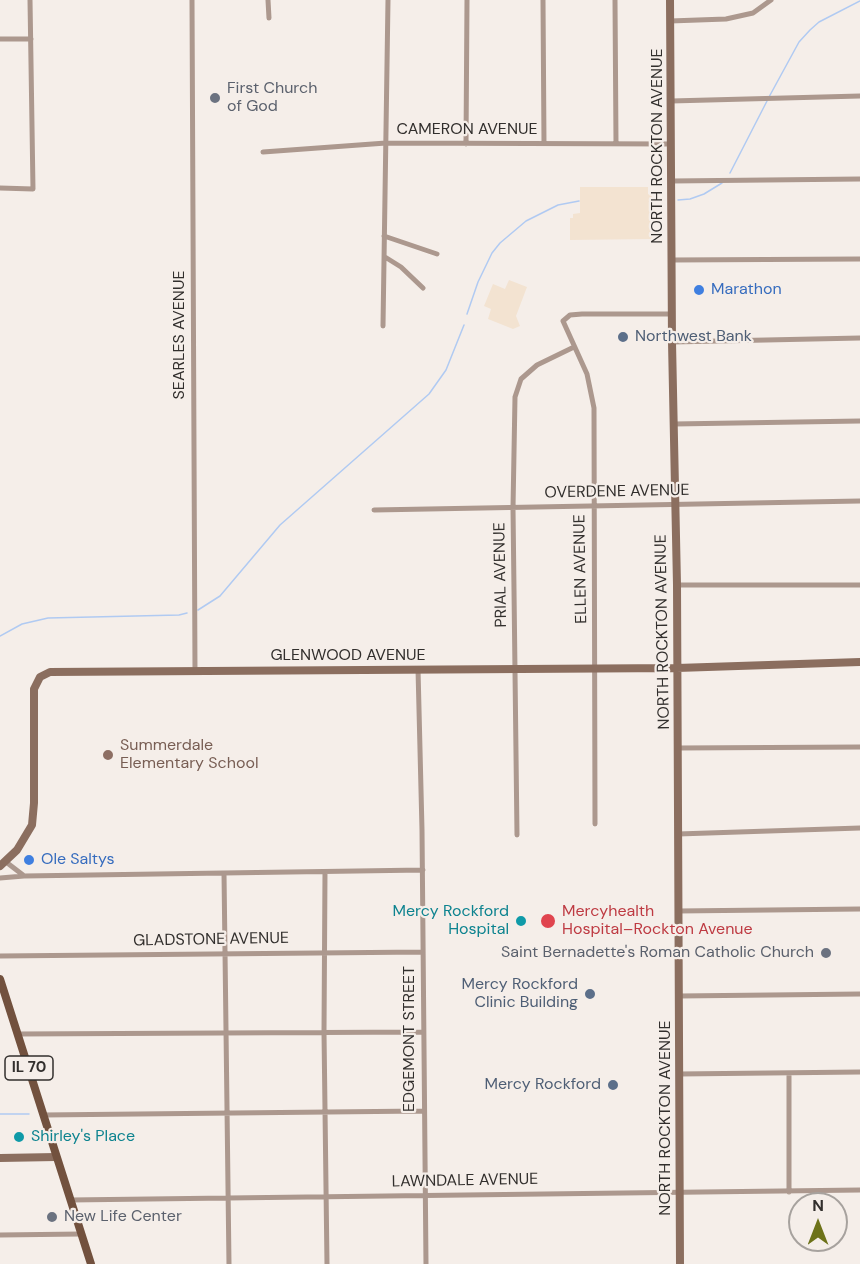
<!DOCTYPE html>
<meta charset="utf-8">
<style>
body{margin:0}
#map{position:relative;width:860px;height:1264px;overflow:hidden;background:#f5eee9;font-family:"DM Sans",sans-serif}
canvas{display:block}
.north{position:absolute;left:788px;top:1192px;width:60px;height:60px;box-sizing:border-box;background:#f5eee9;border:2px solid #a7a29e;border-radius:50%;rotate:0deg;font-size:16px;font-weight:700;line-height:24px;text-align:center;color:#322f2d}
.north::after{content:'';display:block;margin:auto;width:21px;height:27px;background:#6d7219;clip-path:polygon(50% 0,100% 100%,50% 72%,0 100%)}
</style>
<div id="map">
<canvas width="860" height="1264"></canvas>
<div class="north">N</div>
</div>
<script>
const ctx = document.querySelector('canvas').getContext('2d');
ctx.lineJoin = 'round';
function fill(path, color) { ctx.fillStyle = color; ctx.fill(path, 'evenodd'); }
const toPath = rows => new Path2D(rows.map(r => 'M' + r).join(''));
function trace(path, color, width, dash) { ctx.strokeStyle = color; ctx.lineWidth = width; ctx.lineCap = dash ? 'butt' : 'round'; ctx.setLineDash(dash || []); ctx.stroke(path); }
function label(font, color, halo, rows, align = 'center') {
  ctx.font = font + ' "DM Sans",sans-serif'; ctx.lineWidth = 4.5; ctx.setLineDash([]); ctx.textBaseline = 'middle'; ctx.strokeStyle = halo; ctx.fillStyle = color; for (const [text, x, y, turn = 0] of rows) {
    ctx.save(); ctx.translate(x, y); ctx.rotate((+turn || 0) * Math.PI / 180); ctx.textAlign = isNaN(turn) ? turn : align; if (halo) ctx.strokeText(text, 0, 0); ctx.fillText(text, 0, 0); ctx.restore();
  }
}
fill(toPath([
 [580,187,648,187,648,194,652,196,652,239,570,240,570,218,573,218,573,214,580,213],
 [509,280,527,287,516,316,520,326,513,329,488,319,491,309,484,306,493,284,505,289]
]), '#f3e3d1');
trace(toPath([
 [769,97,799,42,810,30,819,22,860,1],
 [730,173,767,101],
 [653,200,662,200],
 [678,200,690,199,704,194,722,183],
 [467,314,478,282,492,253,500,243,526,221,558,205,579,201],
 [198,610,220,596,280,525,429,394,446,370,464,325],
 [0,636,22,624,48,618,179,615,187,613],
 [0,1114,29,1114]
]), '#b0caf2', 1.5);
trace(toPath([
 [192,0,195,670],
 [268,0,269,18],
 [543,0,544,143],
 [615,0,616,143],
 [670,21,726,19,753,13,771,0],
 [0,39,31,39],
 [671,101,860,96],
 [466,144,467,0],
 [263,152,386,143,671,144],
 [672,181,860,179],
 [0,188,33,189,30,0],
 [384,236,437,254],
 [385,257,401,267,423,288],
 [672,260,860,259],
 [383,326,388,0],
 [672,342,860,338],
 [674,424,860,421],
 [374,510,860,501],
 [677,585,860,585],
 [418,669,422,830,426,1264],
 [678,748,860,747],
 [595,824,594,408,587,374,563,321,570,315,582,314,672,314],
 [678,834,860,828],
 [517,835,513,508,515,397,521,379,537,365,574,347],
 [6,862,23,875],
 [325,872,324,1032,327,1264],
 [224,873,229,1264],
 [0,878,24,876,423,870],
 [678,911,860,909],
 [0,956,423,952],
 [679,996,860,994],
 [18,1034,423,1032],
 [789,1073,789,1192],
 [679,1074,860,1072],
 [43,1115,423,1111],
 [70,1200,860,1190],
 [0,1235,81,1234]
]), '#ac988e', 5);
trace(toPath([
 [670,0,672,342,677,585,680,1264],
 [0,866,17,850,32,825,34,803,34,689,40,677,50,672,677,668,860,662],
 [0,1158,56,1157]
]), '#8b6e5f', 8);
trace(toPath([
 [0,979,91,1264]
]), '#72513e', 8);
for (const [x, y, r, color] of [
 [215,98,6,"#6b7280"],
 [699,290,6,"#3f7fe0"],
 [623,337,6,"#5c6f8a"],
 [108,755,6,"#8d6e63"],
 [29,860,6,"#3f7fe0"],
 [521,921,6,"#0f9aa8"],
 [548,921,8,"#e0444e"],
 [826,953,6,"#6b7280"],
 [590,994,6,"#5c6f8a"],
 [613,1085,6,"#5c6f8a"],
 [19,1137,6,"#0f9aa8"],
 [52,1217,6,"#6b7280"]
]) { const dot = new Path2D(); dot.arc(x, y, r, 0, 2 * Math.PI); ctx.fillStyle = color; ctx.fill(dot); trace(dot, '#f5eee9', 2); }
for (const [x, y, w] of [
 [29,1068,48]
]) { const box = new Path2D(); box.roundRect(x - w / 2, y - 12, w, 24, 4.5); ctx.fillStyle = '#f5eee9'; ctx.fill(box); trace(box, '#322f2d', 1.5); }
label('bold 15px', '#322f2d', null, [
 ["IL 70",29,1068]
]);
label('16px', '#5b616d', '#f5eee9', [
 ["First Church",227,89],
 ["of God",227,107],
 ["Saint Bernadette's Roman Catholic Church",814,953,"right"],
 ["New Life Center",64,1217]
], 'left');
label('16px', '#322f2d', '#f5eee9', [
 ["CAMERON AVENUE",467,130],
 ["NORTH ROCKTON AVENUE",658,146,-90],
 ["SEARLES AVENUE",180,335,-90],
 ["OVERDENE AVENUE",617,492,-1],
 ["ELLEN AVENUE",581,569,-91],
 ["PRIAL AVENUE",501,575,-91],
 ["NORTH ROCKTON AVENUE",663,632,-91],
 ["GLENWOOD AVENUE",348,656],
 ["GLADSTONE AVENUE",211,940,-1],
 ["EDGEMONT STREET",410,1039,-90],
 ["NORTH ROCKTON AVENUE",666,1118,-90],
 ["LAWNDALE AVENUE",465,1181,-1]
]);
label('16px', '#366cbe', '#f5eee9', [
 ["Marathon",711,290],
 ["Ole Saltys",41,860]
], 'left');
label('16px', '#4e5e75', '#f5eee9', [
 ["Northwest Bank",635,337,"left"],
 ["Mercy Rockford",578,985],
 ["Clinic Building",578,1003],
 ["Mercy Rockford",601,1085]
], 'right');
label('16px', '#785e54', '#f5eee9', [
 ["Summerdale",120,746],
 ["Elementary School",120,764]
], 'left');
label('16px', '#0d838f', '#f5eee9', [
 ["Mercy Rockford",509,912],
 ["Hospital",509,930],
 ["Shirley's Place",31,1137,"left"]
], 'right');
label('16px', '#be3a42', '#f5eee9', [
 ["Mercyhealth",562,912],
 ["Hospital–Rockton Avenue",562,930]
], 'left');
</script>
